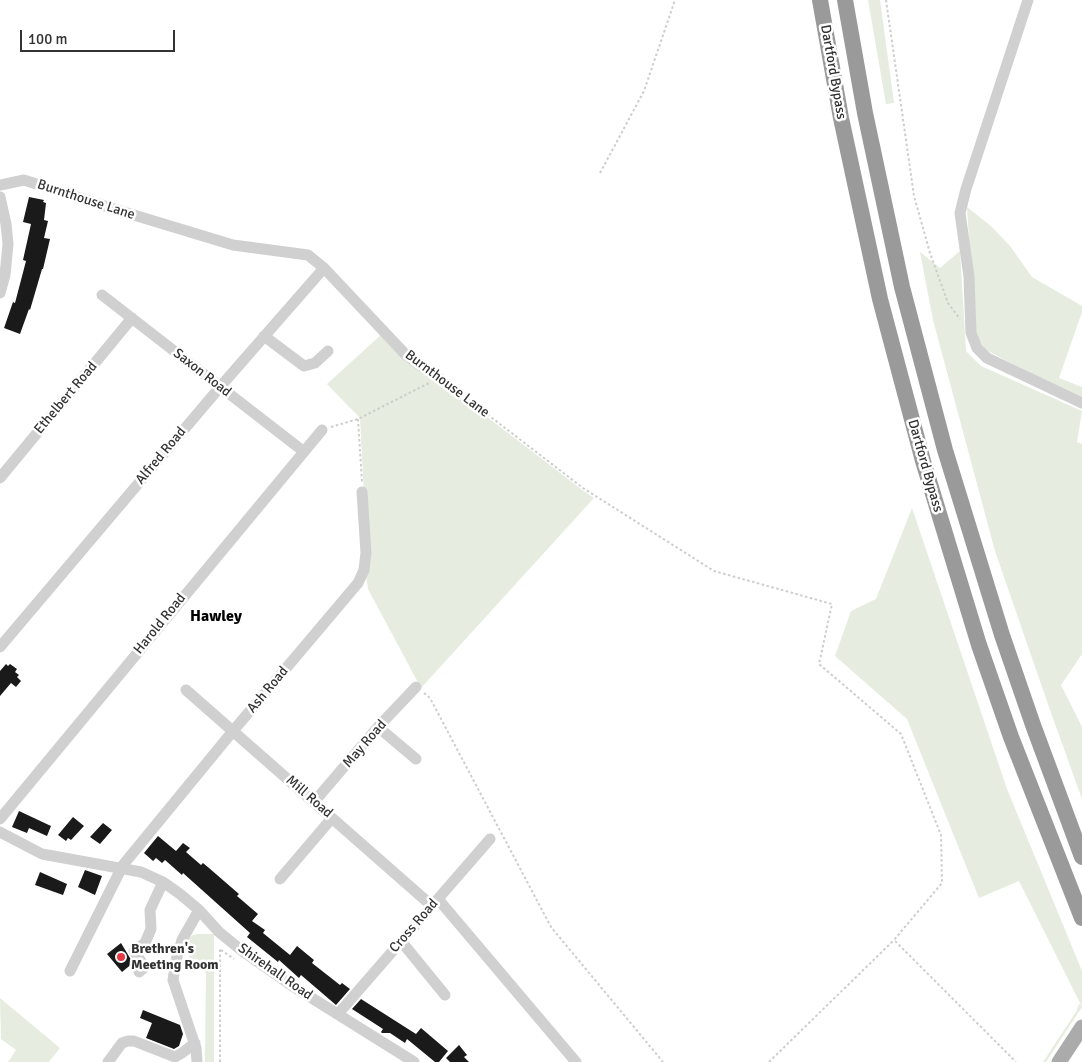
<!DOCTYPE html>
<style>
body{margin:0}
#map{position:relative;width:1082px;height:1062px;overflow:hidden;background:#fff;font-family:Signika,sans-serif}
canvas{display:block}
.scale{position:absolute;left:20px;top:30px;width:155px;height:22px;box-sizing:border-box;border:2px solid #333;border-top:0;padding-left:6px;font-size:15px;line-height:18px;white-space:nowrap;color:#333;-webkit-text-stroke:4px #fff;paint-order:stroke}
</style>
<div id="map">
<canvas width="1082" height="1062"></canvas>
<div class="scale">100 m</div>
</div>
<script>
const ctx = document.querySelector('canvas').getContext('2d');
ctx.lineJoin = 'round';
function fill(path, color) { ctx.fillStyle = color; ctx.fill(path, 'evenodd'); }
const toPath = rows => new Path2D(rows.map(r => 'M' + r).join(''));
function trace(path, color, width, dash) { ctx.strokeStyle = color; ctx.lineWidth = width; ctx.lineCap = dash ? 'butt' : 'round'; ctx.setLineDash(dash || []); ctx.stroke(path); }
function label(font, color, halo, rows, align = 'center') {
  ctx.font = font + ' Signika,sans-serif'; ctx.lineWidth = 5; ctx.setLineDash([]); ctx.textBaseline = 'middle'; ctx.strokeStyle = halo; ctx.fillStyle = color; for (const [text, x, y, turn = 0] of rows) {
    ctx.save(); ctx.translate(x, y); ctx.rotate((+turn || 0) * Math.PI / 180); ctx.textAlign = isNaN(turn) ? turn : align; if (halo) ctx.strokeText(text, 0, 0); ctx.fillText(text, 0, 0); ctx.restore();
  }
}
fill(toPath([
 [868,0,880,0,894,103,886,104],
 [967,207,992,227,1010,246,1032,277,1082,306,1082,312,1059,378,1082,387,1082,400,986,350,975,335],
 [960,251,966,351,981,366,1082,411,1077,442,1082,444,1082,654,1061,685,1082,727,1082,799,1050,710,995,551,933,320,920,252,940,268],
 [383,333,435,377,581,489,594,498,421,688,368,589,365,569,367,551,360,418,327,384],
 [912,508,1007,789,1082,971,1082,1007,1046,1062,1043,1062,1076,1012,1079,1004,1081,1005,1019,881,979,898,907,719,835,656,851,611,876,599],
 [197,934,214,934,214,1062,205,1062,206,974,197,959,190,960,188,952,187,941,191,936],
 [0,998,60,1048,49,1062,8,1062,16,1050,1,1039]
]), '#e6ecdf');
fill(toPath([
 [29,197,44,200,43,202,46,203,44,220,48,221,44,238,50,239,43,269,42,269,30,310,29,309,20,334,4,328,13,302,15,303,26,261,23,260,31,224,23,222],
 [6,664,8,666,10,664,17,669,15,672,19,675,17,677,21,681,16,687,11,683,0,696,0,671],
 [19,811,51,826,47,836,29,828,27,833,12,827],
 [73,817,84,826,71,840,68,838,66,841,58,835],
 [103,823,112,830,100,844,90,837],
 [158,836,176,851,183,843,190,848,186,852,201,865,203,863,209,868,239,894,237,896,258,914,252,921,265,930,263,933,290,955,297,946,314,960,312,963,340,985,342,983,350,989,336,1005,301,975,299,978,279,960,278,962,247,937,250,933,183,873,182,875,165,860,162,863,156,858,153,861,144,853],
 [85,870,102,876,95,895,78,887],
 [40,872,67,884,63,895,35,885],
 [121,943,133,963,122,972,107,954],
 [361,999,416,1034,421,1028,448,1051,439,1062,435,1062,407,1039,405,1043,390,1033,382,1033,381,1032,383,1029,352,1009],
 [143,1010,180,1025,183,1034,179,1046,174,1049,146,1038,152,1023,140,1018],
 [459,1045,467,1055,464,1057,469,1062,450,1062,446,1058]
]), '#1a1a1a');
trace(toPath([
 [886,0,914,196,930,253,948,303,960,319],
 [600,173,644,91,675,0],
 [448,384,583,488,714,571,832,604,819,664,901,734,941,835,942,883,894,940,1016,1062],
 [358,419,362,482],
 [331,427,358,419,429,383],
 [424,693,430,698,551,927,663,1062],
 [221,950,234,959],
 [220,1062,220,947],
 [769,1062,894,940]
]), '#cdcdcd', 2, [2.5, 2.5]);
trace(toPath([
 [1028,0,966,189,960,213,969,277,971,333,977,348,987,358,1082,403],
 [0,185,24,180,114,209,233,245,308,255,324,268,407,356,439,378],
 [0,197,6,224,8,244,5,275,0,293],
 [102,295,303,451],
 [264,336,304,366,315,363,328,351],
 [0,478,132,318],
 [0,647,220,387,324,268],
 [186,690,431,905],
 [378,727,416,759],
 [314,802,378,727,416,687],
 [0,819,322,430],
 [0,832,42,854,141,872,163,882,180,894,199,910,219,932,241,950,291,985,414,1062],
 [280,879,332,818],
 [438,899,576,1062],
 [401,941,445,995],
 [70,971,123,865,233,731,358,583,364,570,366,553,362,492],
 [139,972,145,967,134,951,145,943,151,929,150,910,163,882],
 [338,1014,490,839],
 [108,1062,122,1043,128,1041,134,1041,175,1057,182,1053,195,1043],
 [197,1062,196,1048,173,980,176,960,182,940,199,910]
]), '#d0d0d0', 11);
trace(toPath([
 [1059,1062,1082,1027]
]), '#ababab', 15);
trace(toPath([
 [820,0,841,118,880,299,923,461,979,645,1011,737,1082,918],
 [845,0,865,113,902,287,945,450,1002,635,1033,725,1082,857]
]), '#9a9a9a', 16);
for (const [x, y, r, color] of [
 [121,957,5,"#e63946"]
]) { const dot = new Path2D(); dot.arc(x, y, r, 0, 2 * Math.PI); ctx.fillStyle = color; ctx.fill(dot); trace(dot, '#fff', 2); }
label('14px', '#333', '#fff', [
 ["Dartford Bypass",833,72,80],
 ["Burnthouse Lane",86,200,18],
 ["Saxon Road",202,373,38],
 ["Burnthouse Lane",447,384,37],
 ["Ethelbert Road",66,398,-50],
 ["Alfred Road",161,456,-50],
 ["Dartford Bypass",925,466,74],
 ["Harold Road",160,624,-51],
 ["Ash Road",268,690,-50],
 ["May Road",365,744,-49],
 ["Mill Road",309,797,41],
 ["Cross Road",414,926,-49],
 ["Shirehall Road",275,972,35]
]);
label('bold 14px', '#333', '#fff', [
 ["Brethren's",131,949],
 ["Meeting Room",131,965]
], 'left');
label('bold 16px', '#000', '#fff', [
 ["Hawley",216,617]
]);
</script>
